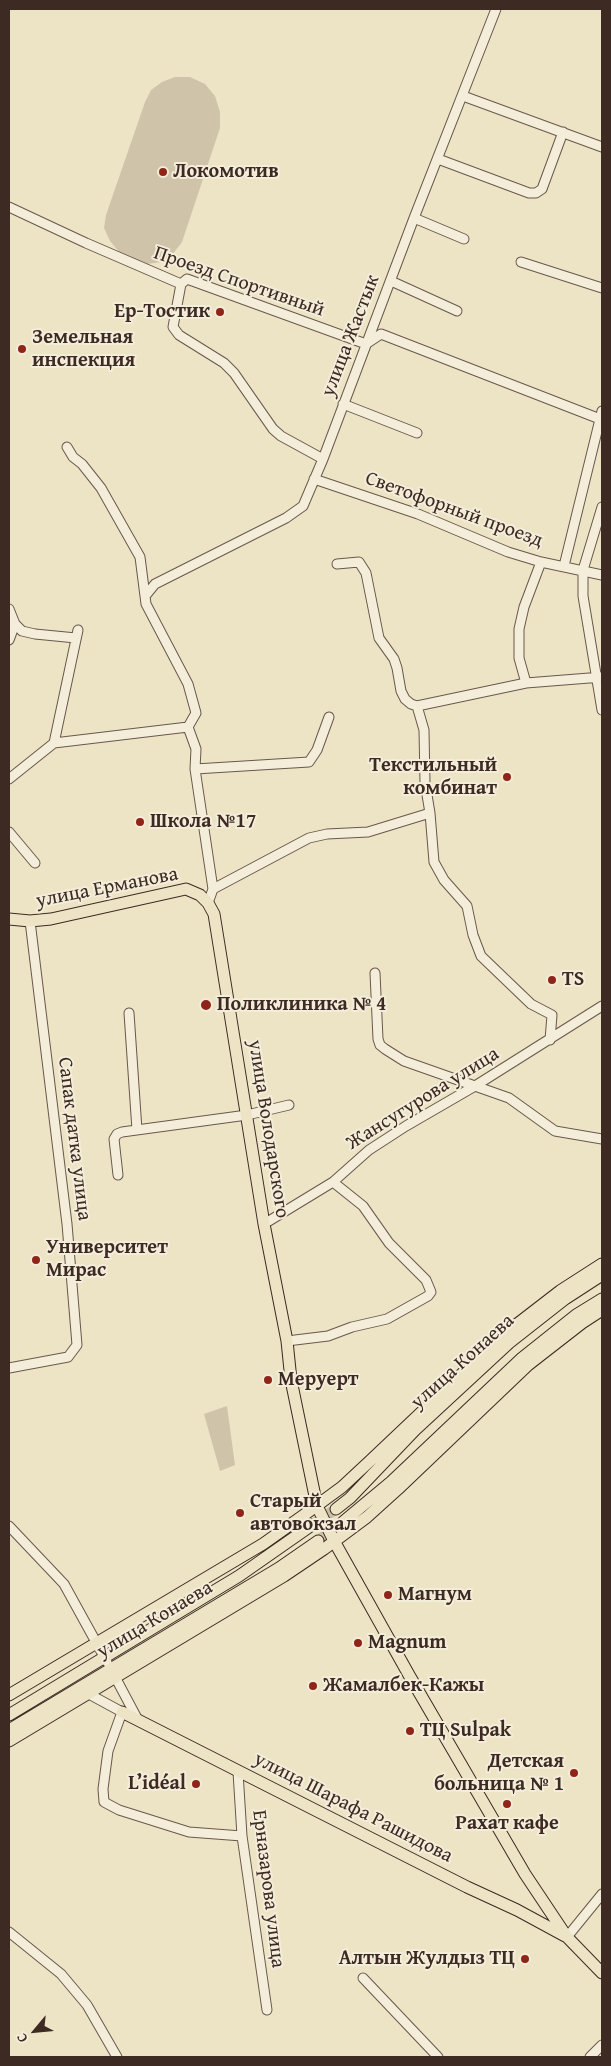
<!DOCTYPE html>
<meta charset="utf-8">
<style>
body{margin:0}
#map{position:relative;width:611px;height:2066px;overflow:hidden;background:#ede4c6;font-family:"Gentium Book Plus",serif}
canvas{display:block}
.frame{position:absolute;inset:0;border:10px solid #3d2a23;pointer-events:none}
.north{position:absolute;left:10px;top:2006px;width:50px;height:50px;-webkit-text-stroke:4px #f3edda;paint-order:stroke;rotate:242deg;font-size:14px;font-weight:700;line-height:20px;text-align:center;color:#3d2a23}
.north::after{content:'';display:block;margin:auto;width:18px;height:22px;background:#3d2a23;clip-path:polygon(50% 0,100% 100%,50% 72%,0 100%)}
</style>
<div id="map">
<canvas width="611" height="2066"></canvas>
<div class="frame"></div>
<div class="north">С</div>
</div>
<script>
const ctx = document.querySelector('canvas').getContext('2d');
ctx.lineJoin = 'round';
function fill(path, color) { ctx.fillStyle = color; ctx.fill(path, 'evenodd'); }
const toPath = rows => new Path2D(rows.map(r => 'M' + r).join(''));
function trace(path, color, width, dash) { ctx.strokeStyle = color; ctx.lineWidth = width; ctx.lineCap = dash ? 'butt' : 'round'; ctx.setLineDash(dash || []); ctx.stroke(path); }
function label(font, color, halo, rows, align = 'center') {
  ctx.font = font + ' "Gentium Book Plus",serif'; ctx.lineWidth = 4; ctx.setLineDash([]); ctx.textBaseline = 'middle'; ctx.strokeStyle = halo; ctx.fillStyle = color; for (const [text, x, y, turn = 0] of rows) {
    ctx.save(); ctx.translate(x, y); ctx.rotate((+turn || 0) * Math.PI / 180); ctx.textAlign = isNaN(turn) ? turn : align; if (halo) ctx.strokeText(text, 0, 0); ctx.fillText(text, 0, 0); ctx.restore();
  }
}
fill(toPath([
 [175,77,190,77,205,84,215,96,220,112,220,128,182,242,172,255,161,262,147,264,132,260,120,253,110,241,104,228,106,215,145,102,151,90,162,82],
 [227,1406,235,1465,220,1471,204,1414]
]), '#cfc4aa');
trace(toPath([
 [312,1525,336,1509],
 [318,1541,343,1522]
]), '#cabfa5', 11, [11, 5.5]);
const minor = toPath([
 [463,96,602,147],
 [438,159,529,193,536,193,542,189,563,132],
 [9,207,86,243,181,284,187,279,366,344,381,334,600,419,602,424],
 [414,218,464,239],
 [521,262,602,288],
 [391,281,457,311],
 [181,284,173,327,179,335,224,363,234,373,273,429,281,436,323,459],
 [343,404,417,433],
 [67,447,73,457,82,464,101,488,140,557,146,604,188,684,196,713,188,727,196,749,195,769,213,889,208,903],
 [314,479,418,514,508,552,541,562,602,575],
 [602,507,583,570,583,596,602,710],
 [337,564,359,562,366,573,379,638,394,659,397,668,401,691,405,699,411,704,417,706],
 [564,566,602,411],
 [146,595,155,584,286,518,303,506,323,459,414,218,496,9],
 [9,609,15,624,9,640],
 [15,624,22,631,35,634,76,638],
 [526,683,519,658,519,629,524,607,541,562],
 [417,706,424,730,425,783,430,813,434,862,444,880,467,906,473,935,481,956,531,1004,552,1015,550,1040],
 [417,706,526,683,602,677],
 [54,743,78,630],
 [195,769,309,762,317,750,329,717],
 [9,779,54,743,188,727],
 [9,832,35,863],
 [213,889,309,838,327,834,368,832,430,813],
 [375,973,378,1039,380,1045,385,1049,404,1061,509,1098,555,1131,602,1139],
 [129,1013,137,1130],
 [118,1175,114,1139,117,1134,122,1132,247,1115,289,1105],
 [264,1224,333,1182,369,1150,406,1126,475,1086,602,1006],
 [287,1341,328,1336,352,1327,387,1319,428,1296,431,1292,426,1280,389,1243,363,1206,333,1182],
 [9,1368,68,1357,77,1345,67,1224,30,921],
 [9,1526,64,1584,107,1662],
 [113,1673,138,1720],
 [87,1693,122,1712,108,1751,103,1789,104,1802,119,1810,189,1832,242,1836],
 [238,1772,242,1836,267,2010],
 [9,1932,61,1974,87,2005,117,2057],
 [567,1937,602,1894],
 [363,1978,438,2057],
 [590,2057,602,2045]
]);
const major = toPath([
 [9,919,30,921,51,919,186,889,200,895,208,903,214,914,264,1224,287,1341,291,1380,317,1506,334,1541,409,1675,525,1874,567,1937,602,1973],
 [336,1509,350,1498,415,1430,509,1343,565,1299,602,1275],
 [343,1522,391,1482,522,1358,576,1315,602,1299],
 [9,1695,263,1544,304,1515,342,1487,371,1460,503,1335,560,1291,602,1264],
 [122,1712,467,1887,517,1910,565,1936],
 [9,1715,239,1576,312,1525],
 [9,1730,279,1568,318,1541],
 [9,1741,284,1576,324,1549,367,1517,398,1489,528,1365,582,1323,602,1310]
]);
trace(minor, '#69584c', 11);
trace(major, '#3d2a23', 13);
trace(minor, '#f3edda', 9);
trace(major, '#ede4c6', 11);
for (const [x, y, r, color] of [
 [163,172,5,"#8f2418"],
 [220,312,5,"#8f2418"],
 [22,349,5,"#8f2418"],
 [507,777,5,"#8f2418"],
 [140,822,5,"#8f2418"],
 [552,980,5,"#8f2418"],
 [206,1005,6,"#8f2418"],
 [36,1260,5,"#8f2418"],
 [268,1380,5,"#8f2418"],
 [240,1513,5,"#8f2418"],
 [388,1595,5,"#8f2418"],
 [358,1643,5,"#8f2418"],
 [313,1686,5,"#8f2418"],
 [410,1731,5,"#8f2418"],
 [574,1773,5,"#8f2418"],
 [196,1784,5,"#8f2418"],
 [507,1804,5,"#8f2418"],
 [525,1959,5,"#8f2418"]
]) { const dot = new Path2D(); dot.arc(x, y, r, 0, 2 * Math.PI); ctx.fillStyle = color; ctx.fill(dot); trace(dot, '#f3edda', 2); }
label('bold 20px', '#3d2a23', '#f3edda', [
 ["Локомотив",173,172],
 ["Ер-Тостик",210,312,"right"],
 ["Земельная",32,338],
 ["инспекция",32,361],
 ["Текстильный",497,766,"right"],
 ["комбинат",497,789,"right"],
 ["Школа №17",150,822],
 ["TS",562,980],
 ["Поликлиника № 4",217,1005],
 ["Университет",46,1248],
 ["Мирас",46,1271],
 ["Меруерт",278,1380],
 ["Старый",250,1502],
 ["автовокзал",250,1525],
 ["Магнум",398,1595],
 ["Magnum",368,1643],
 ["Жамалбек-Кажы",323,1686],
 ["ТЦ Sulpak",420,1731],
 ["Детская",564,1762,"right"],
 ["больница № 1",564,1785,"right"],
 ["L’idéal",186,1784,"right"],
 ["Рахат кафе",507,1824,"center"],
 ["Алтын Жулдыз ТЦ",515,1959,"right"]
], 'left');
label('20px', '#3d2a23', '#f3edda', [
 ["Проезд Спортивный",239,282,19],
 ["улица Жастык",351,336,-69],
 ["Светофорный проезд",454,510,20],
 ["улица Ерманова",107,888,-11],
 ["Жансугурова улица",423,1099,-32],
 ["улица Володарского",268,1129,81],
 ["Сапак датка улица",74,1139,83],
 ["улица Конаева",463,1362,-42],
 ["улица Конаева",155,1620,-31],
 ["улица Шарафа Рашидова",353,1808,27],
 ["Ерназарова улица",268,1889,83]
]);
</script>
